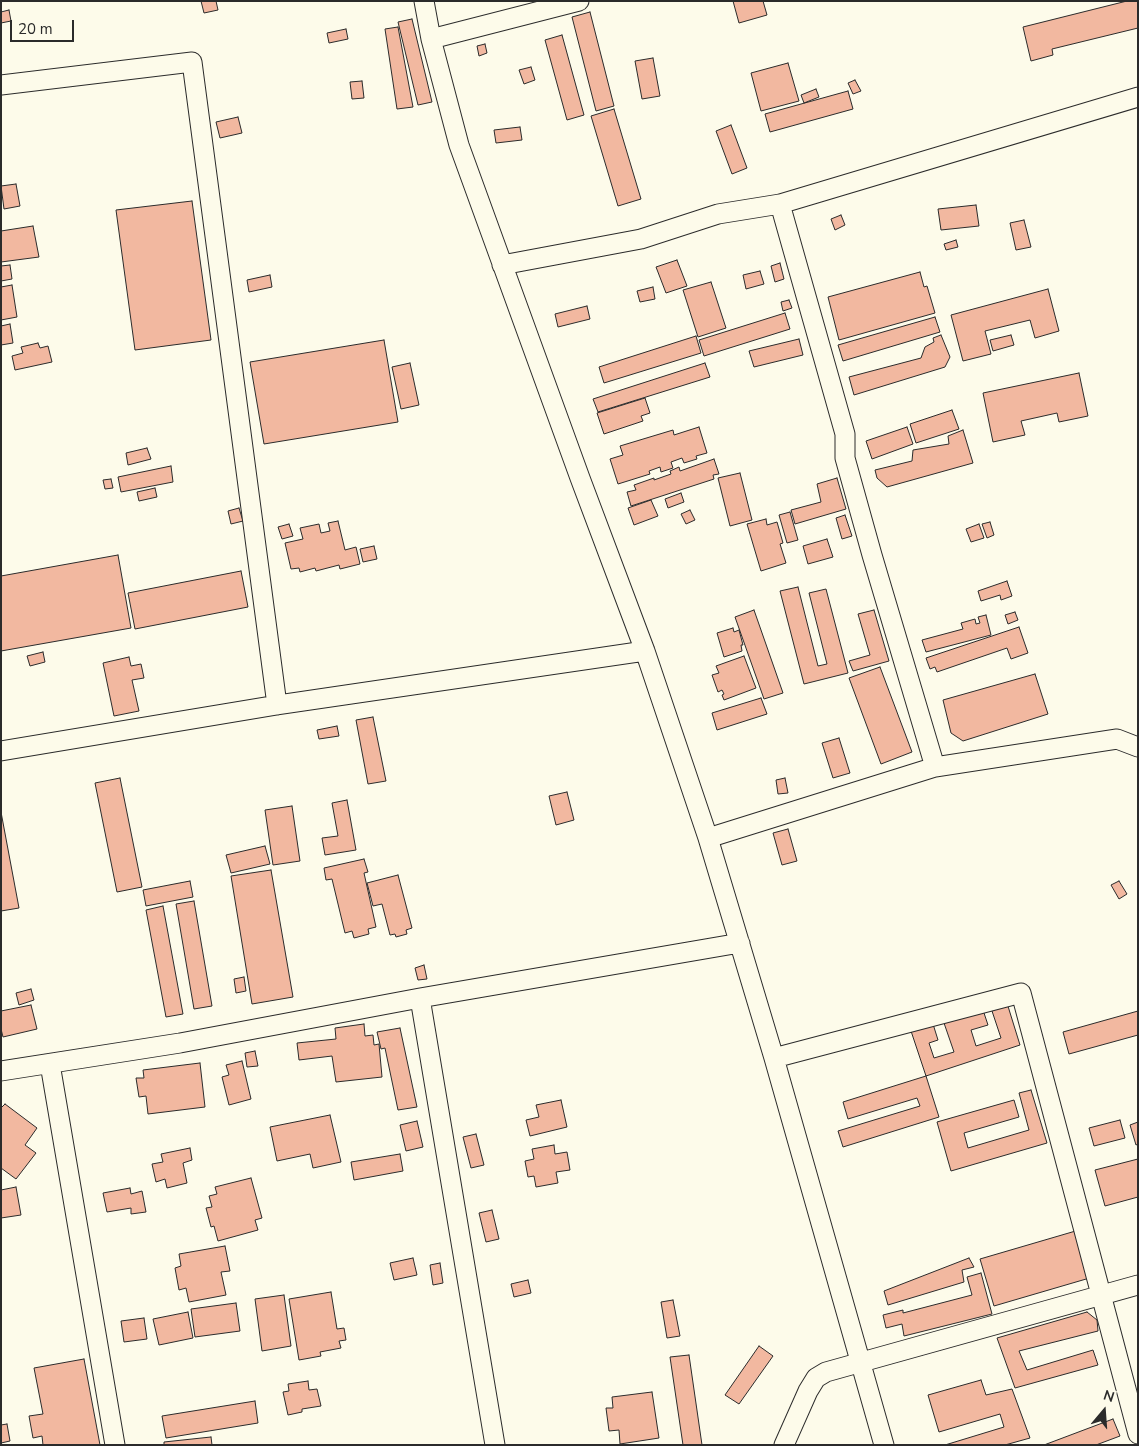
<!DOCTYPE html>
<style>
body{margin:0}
#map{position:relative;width:1139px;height:1446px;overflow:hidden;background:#fdfbea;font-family:"Nunito Sans",sans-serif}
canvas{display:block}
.frame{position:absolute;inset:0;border:2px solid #2b2b2b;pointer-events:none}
.north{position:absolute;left:1079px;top:1386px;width:50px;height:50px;-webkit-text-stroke:4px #fdfbea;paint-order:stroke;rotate:18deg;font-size:14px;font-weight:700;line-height:20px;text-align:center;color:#2b2b2b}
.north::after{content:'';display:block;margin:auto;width:18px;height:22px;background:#2b2b2b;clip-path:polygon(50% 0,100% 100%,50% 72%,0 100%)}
.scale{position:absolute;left:10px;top:20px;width:64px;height:22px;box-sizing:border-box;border:2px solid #2b2b2b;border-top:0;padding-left:6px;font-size:15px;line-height:18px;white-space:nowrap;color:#2b2b2b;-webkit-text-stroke:4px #fdfbea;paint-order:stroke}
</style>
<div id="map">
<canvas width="1139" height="1446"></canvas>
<div class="frame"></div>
<div class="north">N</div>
<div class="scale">20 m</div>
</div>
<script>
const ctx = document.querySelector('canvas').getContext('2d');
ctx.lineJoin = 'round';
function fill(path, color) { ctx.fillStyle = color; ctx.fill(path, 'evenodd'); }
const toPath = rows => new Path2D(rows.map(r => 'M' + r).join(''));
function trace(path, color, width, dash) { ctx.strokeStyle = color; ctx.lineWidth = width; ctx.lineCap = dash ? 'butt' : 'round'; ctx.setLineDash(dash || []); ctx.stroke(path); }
const building = toPath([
 [201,1,216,1,218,10,204,13,201,1],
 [733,1,763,1,767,15,739,23,733,1],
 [1127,1,1138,1,1138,28,1052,49,1053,55,1031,61,1023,27,1127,1],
 [9,10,11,21,1,23,1,12,9,10],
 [590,12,614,106,596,111,572,17,590,12],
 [412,19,432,102,418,105,398,22,412,19],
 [398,27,413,107,397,109,385,29,398,27],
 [346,29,348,39,329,43,327,33,346,29],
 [562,35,584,115,567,120,545,40,562,35],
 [485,44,487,53,479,56,477,46,485,44],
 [653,58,660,96,642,99,635,61,653,58],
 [788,63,799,101,761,111,751,73,788,63],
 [531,67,535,80,524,84,519,70,531,67],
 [855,80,861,91,853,94,848,83,855,80],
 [362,81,364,98,352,99,350,82,362,81],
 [816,89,819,97,804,103,801,95,816,89],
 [848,91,853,109,770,132,765,114,848,91],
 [614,109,641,199,618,206,591,116,614,109],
 [238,117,242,133,220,138,216,122,238,117],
 [731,125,747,168,732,174,716,131,731,125],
 [520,127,522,140,496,143,494,130,520,127],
 [16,184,20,206,4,209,1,186,16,184],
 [192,201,211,340,135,350,116,210,192,201],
 [976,205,979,226,941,230,938,209,976,205],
 [841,215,845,225,835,230,831,219,841,215],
 [1024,220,1031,247,1016,250,1010,223,1024,220],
 [33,226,39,257,1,262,1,231,33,226],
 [956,240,958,247,946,250,944,244,956,240],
 [677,260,687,286,666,293,656,267,677,260],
 [780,263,784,279,775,282,771,266,780,263],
 [10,265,12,279,1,281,1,266,10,265],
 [760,271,764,284,746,289,743,275,760,271],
 [920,272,924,287,927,286,935,313,839,340,828,297,920,272],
 [270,275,272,287,249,292,247,280,270,275],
 [711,282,726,328,698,337,683,290,711,282],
 [12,285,17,317,1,320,1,287,12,285],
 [653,287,655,299,640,302,637,291,653,287],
 [1048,289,1059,331,1035,338,1030,320,985,331,991,354,963,361,951,315,1048,289],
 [789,300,792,308,783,311,781,302,789,300],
 [587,306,590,319,558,327,555,314,587,306],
 [785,313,790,329,704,356,699,340,785,313],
 [935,317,940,332,843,361,838,345,935,317],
 [10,324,13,343,1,345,1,326,10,324],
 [941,335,950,357,945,367,854,395,849,377,921,358,925,347,934,342,933,338,941,335],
 [1011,335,1014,345,993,351,990,340,1011,335],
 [696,336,701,353,604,383,599,367,696,336],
 [799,339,803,355,754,367,749,351,799,339],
 [384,340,398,422,264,444,250,362,384,340],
 [38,343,40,348,48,346,52,362,15,370,12,356,23,353,21,347,38,343],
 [410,363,419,405,401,409,392,367,410,363],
 [705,363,710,377,598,412,593,399,705,363],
 [1079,373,1088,416,1059,422,1057,413,1021,421,1025,435,993,442,983,393,1079,373],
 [645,398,650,413,641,416,643,421,604,434,597,413,645,398],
 [952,410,959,429,916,443,910,424,952,410],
 [699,427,707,453,696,456,697,459,684,463,682,458,671,462,673,468,661,472,660,467,649,471,650,474,618,484,610,459,623,455,620,446,673,430,674,435,699,427],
 [907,427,913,444,872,459,866,441,907,427],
 [963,430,973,463,887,487,877,478,875,470,912,461,913,450,949,444,948,436,963,430],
 [147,448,151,459,128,465,126,453,147,448],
 [714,459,719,474,713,475,714,479,631,506,627,492,636,490,634,485,654,478,654,480,671,474,670,471,679,467,680,471,714,459],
 [171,466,173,482,121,492,118,477,171,466],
 [740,473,752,520,730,526,718,478,740,473],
 [837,478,846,509,795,524,791,510,821,502,817,484,837,478],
 [111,479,113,488,105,489,103,480,111,479],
 [155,488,157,497,139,501,137,492,155,488],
 [681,493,684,502,668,508,665,499,681,493],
 [651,500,658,516,634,525,628,508,651,500],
 [239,508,243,521,231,524,228,511,239,508],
 [690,510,695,520,686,524,681,514,690,510],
 [790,512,798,540,787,543,779,515,790,512],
 [845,515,852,536,842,539,836,518,845,515],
 [766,519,767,525,777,522,783,543,780,544,786,563,761,571,747,524,766,519],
 [338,521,345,550,356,547,360,564,340,569,339,565,316,571,315,568,300,572,299,568,291,569,285,543,303,539,300,528,319,524,321,533,330,531,328,523,338,521],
 [990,522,994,535,987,538,982,524,990,522],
 [289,524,293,536,282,539,278,527,289,524],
 [979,524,984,538,971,542,966,529,979,524],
 [827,539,833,557,808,564,803,546,827,539],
 [374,546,377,559,363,562,360,549,374,546],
 [118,555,131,628,1,651,1,576,118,555],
 [241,571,248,607,135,629,128,593,241,571],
 [1007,581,1012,596,1001,600,1000,595,981,601,978,591,1007,581],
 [798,587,818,666,827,664,809,593,826,589,848,673,804,684,780,591,798,587],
 [754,610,783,693,764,699,735,617,754,610],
 [874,610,889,661,853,671,849,661,870,655,858,614,874,610],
 [1015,612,1018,620,1008,624,1005,615,1015,612],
 [986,615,991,635,926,652,922,640,963,629,961,623,975,619,976,624,980,623,978,617,986,615],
 [1019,627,1028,653,1011,659,1007,648,937,672,935,667,930,669,926,658,1019,627],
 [733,628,734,632,739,630,743,645,741,645,742,651,724,657,717,633,733,628],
 [43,652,45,662,30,666,27,656,43,652],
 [744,656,756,688,724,700,722,695,724,694,722,690,718,692,712,675,719,673,716,666,744,656],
 [129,657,131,666,141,664,144,678,132,680,139,711,114,716,103,663,129,657],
 [880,667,912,752,881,764,849,678,880,667],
 [1035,674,1048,714,963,741,951,733,943,700,1035,674],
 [761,698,767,714,717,730,712,713,761,698],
 [373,717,386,781,368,784,356,720,373,717],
 [337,726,339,736,319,739,317,730,337,726],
 [839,738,850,773,833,778,822,743,839,738],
 [120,778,142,887,117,892,95,783,120,778],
 [785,778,788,793,778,794,776,780,785,778],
 [567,792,574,820,556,825,549,796,567,792],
 [347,800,356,850,325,855,322,838,338,836,332,803,347,800],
 [292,806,300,861,273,865,265,810,292,806],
 [1,812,19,908,1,911,1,812],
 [788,829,797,861,782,865,773,833,788,829],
 [265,846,270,864,231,873,226,855,265,846],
 [364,859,368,872,364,873,376,927,368,929,369,934,354,938,352,931,345,933,332,879,326,880,324,868,364,859],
 [271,870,293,997,252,1004,231,876,271,870],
 [398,875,412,928,406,930,407,934,396,937,395,934,390,935,382,904,373,906,367,883,398,875],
 [190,881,193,897,146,906,143,890,190,881],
 [1119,881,1127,894,1119,899,1111,885,1119,881],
 [194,901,212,1006,194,1009,176,904,194,901],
 [163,906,183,1014,166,1017,146,910,163,906],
 [424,965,427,979,418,980,415,968,424,965],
 [244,977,246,991,236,993,234,979,244,977],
 [31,989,34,1000,19,1005,16,993,31,989],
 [1007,1003,1020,1045,926,1076,911,1031,933,1024,938,1040,929,1043,934,1058,954,1052,944,1023,983,1010,988,1025,971,1030,976,1046,1001,1038,991,1008,1007,1003],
 [31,1005,37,1029,3,1037,1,1029,1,1011,31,1005],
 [1138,1011,1138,1035,1069,1054,1063,1032,1138,1011],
 [364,1024,365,1036,373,1035,374,1045,379,1044,382,1077,336,1082,332,1056,299,1060,297,1043,336,1039,335,1028,364,1024],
 [400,1028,417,1107,398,1110,385,1048,381,1049,377,1032,400,1028],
 [255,1051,258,1066,247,1067,245,1053,255,1051],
 [242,1061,251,1099,229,1105,222,1077,229,1075,226,1065,242,1061],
 [200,1063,205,1107,148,1114,146,1096,139,1097,136,1078,144,1078,143,1070,200,1063],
 [926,1076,939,1117,843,1147,838,1131,920,1106,917,1098,848,1119,843,1102,926,1076],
 [1031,1090,1047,1143,951,1171,937,1122,1014,1100,1019,1117,964,1133,968,1148,1029,1130,1019,1093,1031,1090],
 [561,1100,567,1127,530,1136,526,1120,539,1117,536,1105,561,1100],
 [5,1104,37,1128,25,1145,36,1153,16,1179,1,1168,1,1108,5,1104],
 [330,1115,341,1162,313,1168,310,1154,277,1161,270,1127,330,1115],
 [1120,1120,1125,1138,1094,1146,1089,1128,1120,1120],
 [417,1121,423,1147,406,1151,400,1125,417,1121],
 [1138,1122,1138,1144,1136,1145,1130,1125,1138,1122],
 [476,1134,484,1165,471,1168,463,1137,476,1134],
 [554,1145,555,1154,567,1152,570,1170,556,1172,558,1183,536,1187,534,1176,528,1177,525,1161,534,1159,532,1149,554,1145],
 [190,1148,192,1160,183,1163,187,1183,167,1188,165,1179,156,1182,152,1164,163,1162,161,1154,190,1148],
 [400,1154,403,1171,354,1180,351,1162,400,1154],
 [1138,1159,1138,1197,1105,1206,1095,1170,1138,1159],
 [251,1178,262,1218,255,1220,258,1230,218,1241,214,1226,211,1227,206,1208,212,1207,209,1196,217,1194,215,1187,251,1178],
 [16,1187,21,1215,1,1218,1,1190,16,1187],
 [130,1188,131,1194,142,1191,146,1212,131,1214,131,1208,107,1212,103,1193,130,1188],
 [492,1210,499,1239,486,1242,479,1213,492,1210],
 [1079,1230,1093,1277,994,1306,980,1259,1079,1230],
 [225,1246,230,1271,221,1272,226,1295,189,1302,186,1288,179,1290,175,1268,181,1266,179,1254,225,1246],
 [413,1258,417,1275,394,1280,390,1263,413,1258],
 [969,1258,974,1267,962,1270,964,1282,888,1305,884,1291,969,1258],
 [440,1263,443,1283,433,1285,430,1265,440,1263],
 [981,1273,992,1314,904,1336,902,1324,886,1328,883,1315,903,1310,903,1313,972,1295,967,1277,981,1273],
 [528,1280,531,1293,514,1297,511,1284,528,1280],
 [331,1292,337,1329,344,1328,346,1340,339,1341,341,1348,320,1352,321,1356,299,1360,289,1299,331,1292],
 [284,1295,291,1346,262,1351,255,1299,284,1295],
 [673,1300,680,1336,667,1338,661,1302,673,1300],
 [236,1303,240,1331,195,1337,191,1309,236,1303],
 [188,1312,193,1338,159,1345,153,1319,188,1312],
 [1087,1312,1097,1320,1098,1331,1019,1351,1027,1370,1093,1350,1098,1365,1015,1388,997,1338,1087,1312],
 [144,1318,147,1339,124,1342,121,1321,144,1318],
 [759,1346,773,1356,739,1404,725,1395,759,1346],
 [689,1355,702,1445,683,1445,670,1357,689,1355],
 [84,1359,100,1445,43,1445,42,1436,33,1438,29,1416,43,1414,34,1368,84,1359],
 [981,1380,986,1395,1012,1389,1030,1438,1005,1445,945,1445,1004,1427,1000,1414,939,1432,928,1395,981,1380],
 [308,1381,309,1390,317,1389,321,1406,302,1409,302,1412,288,1415,283,1392,289,1391,288,1384,308,1381],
 [652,1392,659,1438,620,1444,619,1430,609,1431,606,1408,613,1408,612,1397,652,1392],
 [255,1401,258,1423,166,1438,162,1416,255,1401],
 [1113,1419,1120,1436,1096,1445,1044,1445,1113,1419],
 [7,1424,10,1441,1,1443,1,1425,7,1424],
 [211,1437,212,1445,164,1445,164,1442,211,1437]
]);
fill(building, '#f2b8a0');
trace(building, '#2b2b2b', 1);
const street = toPath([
 [424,1,431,39,459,145,580,478,645,651,708,838,774,1058,884,1445],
 [431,39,579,1],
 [1,85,192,62,277,705],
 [780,204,845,434,845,458,872,555,935,767],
 [502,265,641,239,718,214,780,204,1138,97],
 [1,751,277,705,645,651],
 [708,838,935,767,1117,739,1138,747],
 [420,998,495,1445],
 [774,1058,1021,993,1138,1434],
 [50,1064,115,1445],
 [1,1071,180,1043,420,998,740,943],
 [784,1445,808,1391,816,1378,826,1372,1138,1285]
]);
trace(street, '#2b2b2b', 21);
trace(street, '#fdfbea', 19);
</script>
